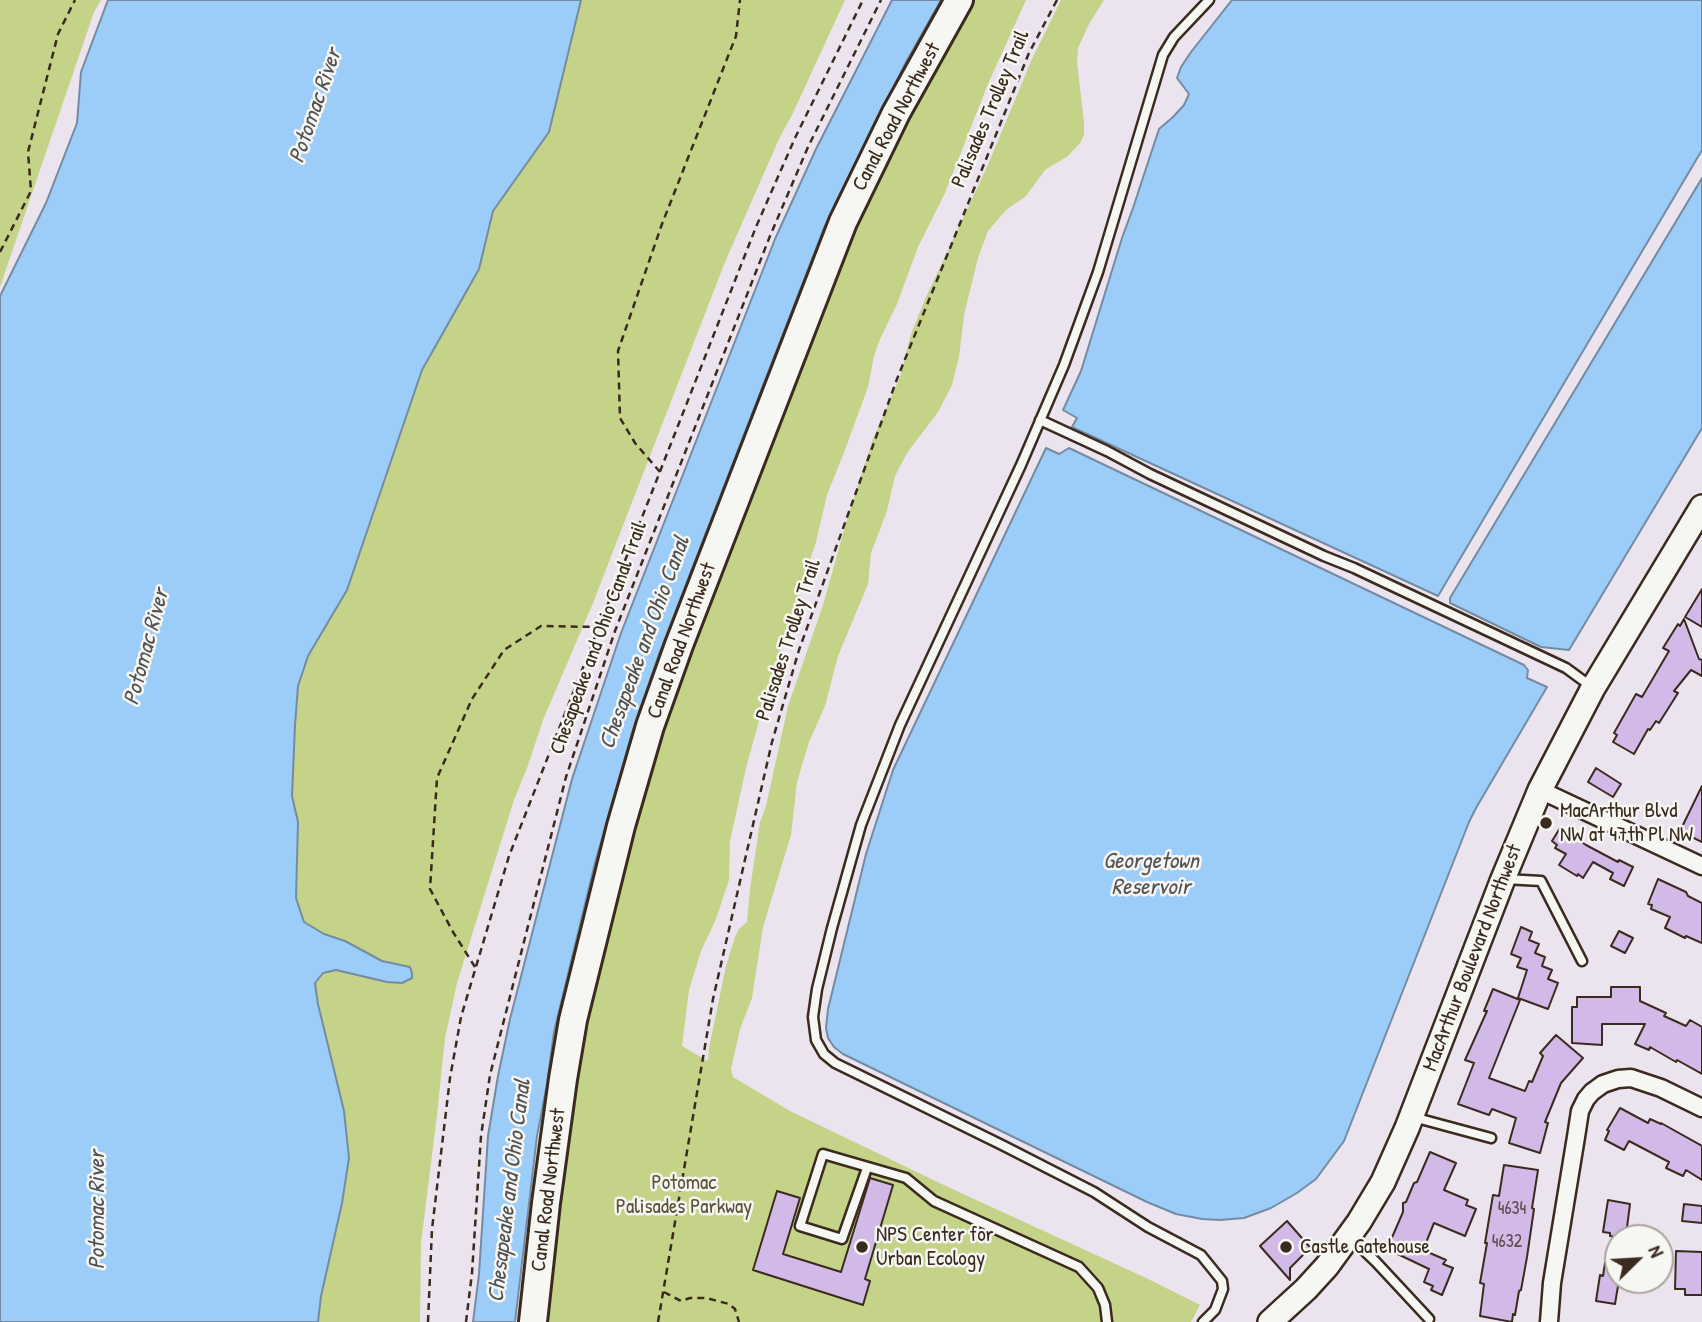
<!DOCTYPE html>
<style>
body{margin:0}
#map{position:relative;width:1702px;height:1322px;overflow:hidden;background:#ebe4ef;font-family:"Patrick Hand",sans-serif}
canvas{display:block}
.north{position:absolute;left:1604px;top:1224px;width:70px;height:70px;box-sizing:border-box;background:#f6f6f2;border:2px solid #aba49d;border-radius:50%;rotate:66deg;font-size:19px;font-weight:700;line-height:28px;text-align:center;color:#3b2a1e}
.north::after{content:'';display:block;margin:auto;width:24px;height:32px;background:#3b2a1e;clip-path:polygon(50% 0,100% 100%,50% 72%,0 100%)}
</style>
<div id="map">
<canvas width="1702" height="1322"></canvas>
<div class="north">N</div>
</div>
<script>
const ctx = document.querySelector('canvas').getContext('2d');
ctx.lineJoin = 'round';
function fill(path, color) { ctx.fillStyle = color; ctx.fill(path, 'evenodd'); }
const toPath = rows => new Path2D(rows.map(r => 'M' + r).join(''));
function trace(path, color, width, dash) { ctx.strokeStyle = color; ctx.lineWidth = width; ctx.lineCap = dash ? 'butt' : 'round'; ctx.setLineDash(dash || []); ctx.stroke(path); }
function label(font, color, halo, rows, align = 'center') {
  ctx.font = font + ' "Patrick Hand",sans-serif'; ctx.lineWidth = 5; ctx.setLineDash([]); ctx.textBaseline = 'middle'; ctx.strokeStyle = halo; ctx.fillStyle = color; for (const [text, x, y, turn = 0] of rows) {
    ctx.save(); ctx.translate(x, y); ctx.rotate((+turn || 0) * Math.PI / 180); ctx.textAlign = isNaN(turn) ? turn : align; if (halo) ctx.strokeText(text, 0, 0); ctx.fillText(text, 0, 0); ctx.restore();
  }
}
fill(toPath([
 [0,0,101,0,94,12,0,287],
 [581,0,845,0,793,113,779,139,725,262,593,603,543,720,527,768,514,800,457,983,445,1038,437,1115,421,1243,420,1322,318,1322,321,1296,342,1203,349,1158,315,983,323,973,336,970,387,982,401,983,411,978,402,965,382,961,345,941,324,934,304,922,296,898,298,822,292,796,295,725,298,686,308,656,347,590,422,370,479,269,493,211,549,132],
 [969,0,1026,0,988,84,945,193,918,247,897,304,880,339,874,356,868,387,845,450,827,495,816,542,768,688,746,768,730,841,729,880,716,919,701,951,689,990,682,1046,708,1061,709,1048,726,966,735,937,739,929,747,922,750,889,760,822,766,806,788,706,823,605,848,516,873,439,900,377,911,334,926,297,987,167,1032,59,1061,0,1104,0,1089,24,1078,48,1077,62,1084,122,1084,135,1080,143,1068,156,1045,170,1026,196,1006,210,988,231,978,258,964,315,959,357,952,385,938,412,907,453,895,476,887,511,871,553,868,584,838,656,825,706,809,742,797,782,791,835,763,927,752,998,740,1029,731,1069,733,1077,790,1111,948,1187,1144,1277,1200,1305,1191,1322,544,1322,579,1046,653,753,757,467,878,169]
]), '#c4d387');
const water = toPath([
 [108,0,581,0,549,132,493,211,479,269,422,370,347,590,308,656,298,686,295,725,292,796,298,822,296,898,304,922,324,934,345,941,382,961,410,967,412,973,412,978,402,983,387,982,336,970,323,973,315,983,318,1004,344,1111,349,1158,342,1203,321,1296,318,1322,0,1322,0,296,46,203,77,123,81,72,108,0],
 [892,0,941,0,905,64,824,228,659,654,632,733,595,863,554,1032,547,1084,537,1136,515,1322,473,1322,479,1274,488,1136,498,1076,510,1019,572,779,621,633,775,239,816,149,892,0],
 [1232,0,1702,0,1702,150,1438,596,1072,427,1077,418,1063,410,1081,371,1122,238,1133,208,1159,129,1173,117,1184,105,1189,94,1177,78,1181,67,1191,52,1232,0],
 [1702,178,1702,428,1569,650,1541,647,1450,603,1450,598,1702,178],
 [1046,448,1059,454,1069,448,1524,665,1528,670,1527,678,1547,687,1476,808,1469,822,1344,1141,1316,1179,1297,1193,1271,1208,1244,1218,1220,1220,1202,1219,1176,1214,1147,1202,843,1054,834,1047,828,1038,826,1028,828,1009,866,854,893,770,1046,448]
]);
fill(water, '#9cccf8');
trace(water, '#758ba1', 2);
const building = toPath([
 [1702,589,1702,627,1685,617,1702,589],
 [1684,619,1699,659,1702,660,1702,676,1691,670,1674,691,1678,693,1659,723,1656,721,1650,730,1648,729,1634,754,1613,742,1617,735,1614,733,1636,694,1642,697,1669,651,1663,648,1678,624,1680,626,1684,619],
 [1596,768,1621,784,1613,797,1588,782,1596,768],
 [1702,786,1702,842,1680,831,1702,786],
 [1560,828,1586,845,1618,862,1619,860,1633,867,1624,886,1610,879,1613,873,1593,862,1583,878,1578,874,1577,876,1559,865,1566,854,1555,848,1557,845,1552,841,1560,828],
 [1658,879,1686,892,1688,896,1702,903,1702,943,1686,936,1685,938,1665,928,1670,917,1651,909,1652,905,1648,904,1658,879],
 [1521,927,1532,932,1529,940,1539,944,1535,953,1545,957,1542,966,1552,970,1548,979,1558,983,1548,1009,1518,998,1527,970,1517,967,1521,958,1511,954,1521,927],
 [1619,931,1633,938,1625,953,1611,946,1619,931],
 [1611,987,1640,987,1640,1001,1666,1013,1664,1016,1686,1026,1690,1020,1702,1027,1702,1074,1677,1060,1676,1062,1650,1047,1649,1050,1635,1044,1645,1024,1602,1024,1602,1045,1572,1043,1572,1007,1577,1007,1577,997,1611,997,1611,987],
 [1493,989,1520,1000,1489,1078,1525,1091,1529,1081,1532,1082,1543,1056,1540,1053,1556,1035,1583,1058,1561,1083,1545,1122,1548,1123,1540,1153,1509,1143,1516,1118,1492,1109,1489,1115,1458,1104,1474,1063,1465,1060,1487,1011,1484,1011,1493,989],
 [1620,1108,1648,1123,1650,1119,1661,1124,1661,1123,1702,1146,1702,1180,1686,1170,1683,1176,1666,1168,1669,1162,1629,1141,1624,1150,1605,1140,1609,1131,1607,1130,1620,1108],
 [1430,1152,1456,1163,1444,1190,1468,1200,1466,1205,1476,1209,1465,1236,1434,1223,1423,1250,1446,1260,1443,1264,1453,1268,1442,1295,1431,1290,1433,1286,1424,1282,1429,1269,1387,1249,1403,1212,1403,1203,1406,1202,1414,1183,1417,1182,1430,1152],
 [1504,1165,1538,1170,1532,1208,1534,1209,1527,1257,1521,1290,1519,1291,1515,1315,1513,1314,1512,1322,1480,1316,1484,1284,1480,1283,1487,1243,1485,1243,1493,1195,1499,1196,1504,1165],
 [870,1178,893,1185,865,1279,870,1281,863,1305,753,1270,777,1191,800,1198,783,1254,841,1272,870,1178],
 [1608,1200,1630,1204,1626,1235,1624,1235,1624,1238,1610,1236,1610,1233,1603,1232,1608,1200],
 [1684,1204,1702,1206,1702,1223,1682,1221,1684,1204],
 [1287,1221,1315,1253,1305,1253,1290,1268,1290,1280,1260,1246,1287,1221],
 [1676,1251,1702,1252,1702,1295,1685,1295,1685,1289,1675,1289,1676,1251],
 [1605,1263,1618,1266,1618,1286,1615,1304,1596,1301,1600,1275,1603,1276,1605,1263]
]);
fill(building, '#d1b9e8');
trace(building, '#3b2a1e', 2);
const service = toPath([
 [1040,420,1107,451,1150,474,1324,556,1354,568,1566,668,1592,687],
 [1505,879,1541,881,1582,961],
 [1413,1117,1491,1138],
 [867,1168,842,1239,800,1226,823,1154,906,1178,934,1201,1079,1267,1098,1288,1105,1305,1107,1322],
 [1351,1238,1376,1262,1429,1319],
 [1203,1322,1215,1310,1223,1289,1222,1281,1201,1255,1148,1227,1094,1192,1002,1145,835,1063,824,1054,816,1040,813,1017,817,989,832,928,861,825,900,725,1021,465,1064,365,1098,272,1163,55,1174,37,1209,0]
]);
const minor = toPath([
 [1540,790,1702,866],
 [1549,1322,1552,1283,1576,1137,1580,1111,1586,1099,1592,1092,1603,1084,1618,1079,1631,1078,1661,1088,1702,1108]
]);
const secondary = toPath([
 [1270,1322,1306,1289,1327,1266,1359,1222,1383,1182,1407,1128,1503,879,1540,790,1593,688,1702,507]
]);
const trunk = toPath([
 [533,1322,546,1203,563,1079,573,1020,621,826,650,726,679,645,843,222,896,113,959,0]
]);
trace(service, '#3b2a1e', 13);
trace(minor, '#3b2a1e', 21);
trace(secondary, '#3b2a1e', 28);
trace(trunk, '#3b2a1e', 32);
trace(toPath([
 [0,252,31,191,28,152,58,34,75,0],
 [660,472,635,443,620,418,618,351,662,224,736,36,740,0],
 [475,967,453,932,430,889,437,778,472,699,504,650,541,626,599,627],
 [664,1292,681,1301,690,1298,706,1298,729,1304,735,1309,739,1322],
 [428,1322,432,1229,450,1078,461,1017,509,856,756,227,795,138,863,0],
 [466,1322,472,1273,481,1136,490,1075,566,777,615,631,770,236,808,147,881,0],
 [658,1322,713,999,772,742,799,650,897,379,1029,53,1057,0]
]), '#3b2a1e', 2.5, [7, 5]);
trace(service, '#f6f6f2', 8);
trace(minor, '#f6f6f2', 16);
trace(secondary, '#f6f6f2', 23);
trace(trunk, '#f6f6f2', 26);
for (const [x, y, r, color] of [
 [1546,823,7,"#3b2a1e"],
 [862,1247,7,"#3b2a1e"],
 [1286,1247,7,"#3b2a1e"]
]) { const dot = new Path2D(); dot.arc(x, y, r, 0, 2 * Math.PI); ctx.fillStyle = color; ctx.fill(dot); trace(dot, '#f6f6f2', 2.5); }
label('18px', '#604e50', null, [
 ["4634",1512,1209],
 ["4632",1507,1242]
]);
label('21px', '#3b2a1e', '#f6f6f2', [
 ["Palisades Trolley Trail",991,109,-67],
 ["Canal Road Northwest",897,117,-62],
 ["Chesapeake and Ohio Canal Trail",599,638,-70],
 ["Palisades Trolley Trail",789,640,-72],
 ["Canal Road Northwest",682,641,-70],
 ["MacArthur Boulevard Northwest",1473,958,-69],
 ["Canal Road Northwest",549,1190,-83]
]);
label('21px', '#3b2a1e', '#f6f6f2', [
 ["MacArthur Blvd",1560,811],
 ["NW at 47th Pl NW",1560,835],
 ["NPS Center for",876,1235],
 ["Urban Ecology",876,1259],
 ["Castle Gatehouse",1300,1247]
], 'left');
label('21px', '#5d5438', '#f6f6f2', [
 ["Potomac",684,1183],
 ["Palisades Parkway",684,1207]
]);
label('italic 23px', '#535254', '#f6f6f2', [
 ["Potomac River",316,106,-71],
 ["Chesapeake and Ohio Canal",645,643,-70],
 ["Potomac River",147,647,-75],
 ["Georgetown",1151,862],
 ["Reservoir",1151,888],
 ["Chesapeake and Ohio Canal",510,1191,-83],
 ["Potomac River",98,1210,-90]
]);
</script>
